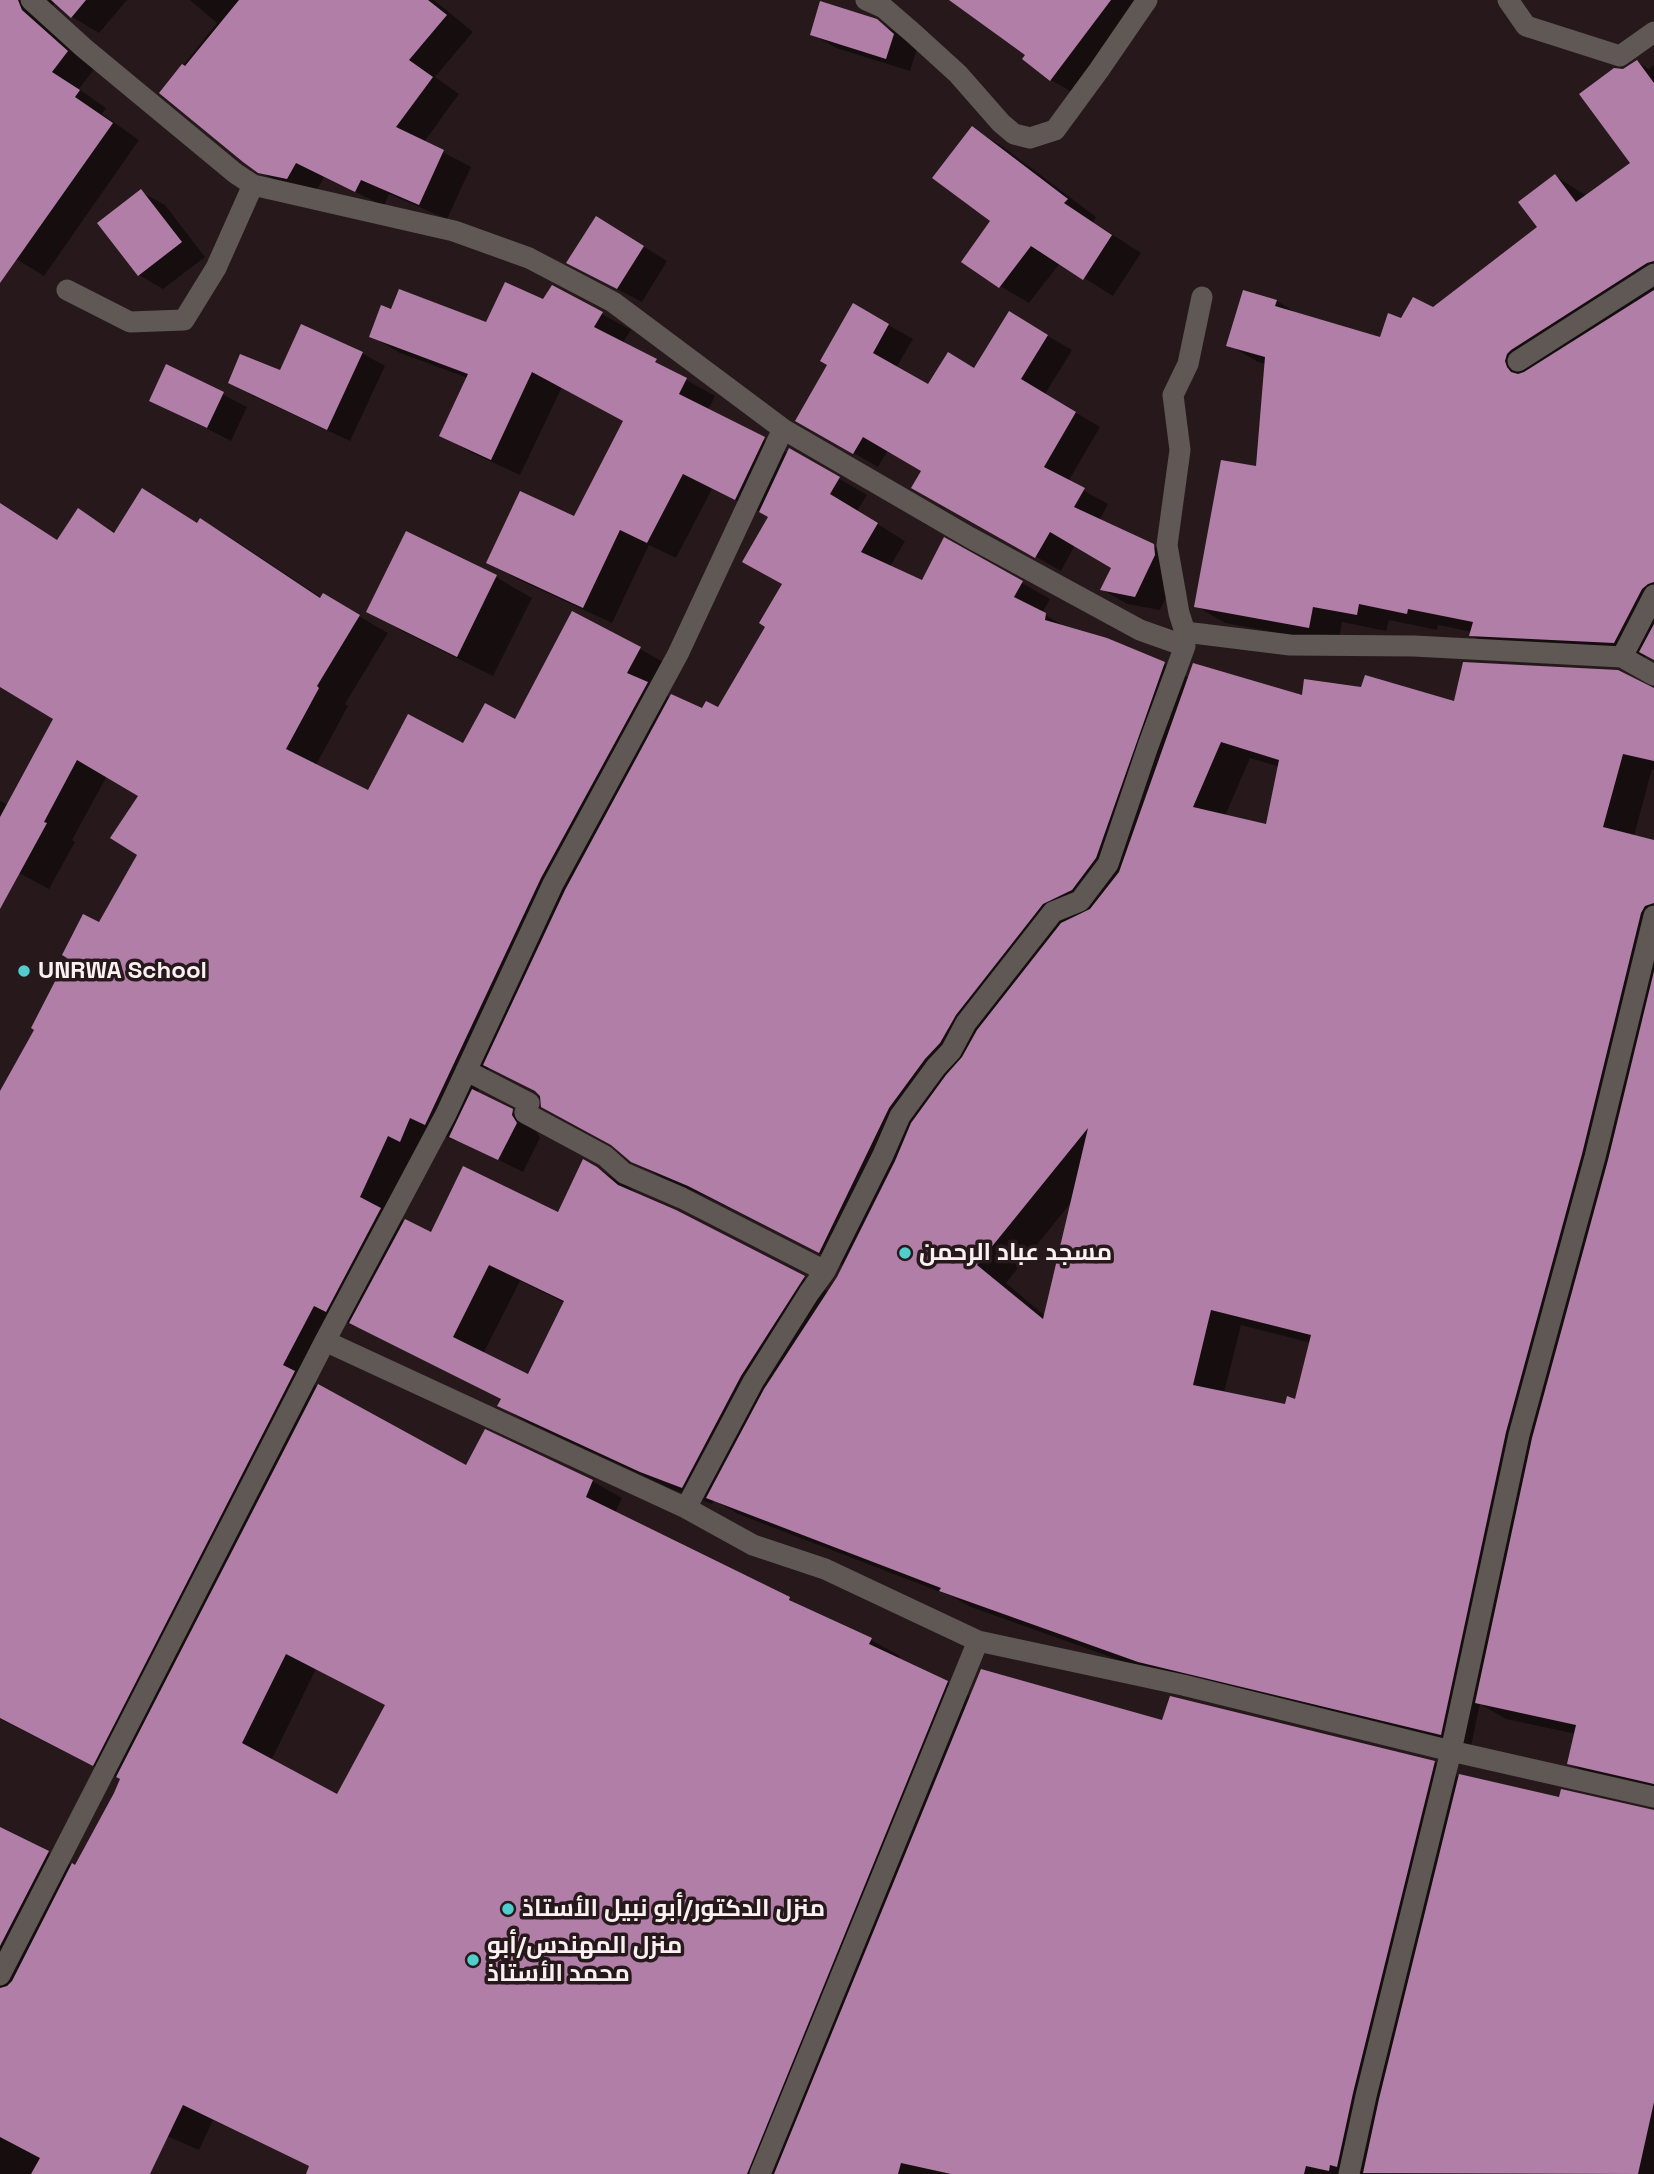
<!DOCTYPE html>
<meta charset="utf-8">
<style>
body{margin:0}
canvas{display:block;background:#27191b}
</style>
<canvas width="1654" height="2174"></canvas>
<script>
const ctx = document.querySelector('canvas').getContext('2d');
ctx.lineJoin = 'round';
function fill(path, color) { ctx.fillStyle = color; ctx.fill(path, 'evenodd'); }
const toPath = rows => new Path2D(rows.map(r => 'M' + r).join(''));
function trace(path, color, width, dash) { ctx.strokeStyle = color; ctx.lineWidth = width; ctx.lineCap = dash ? 'butt' : 'round'; ctx.setLineDash(dash || []); ctx.stroke(path); }
function label(font, color, halo, rows, align = 'center') {
  ctx.font = font + ' "Space Grotesk",Cairo,sans-serif'; ctx.lineWidth = 7; ctx.setLineDash([]); ctx.textBaseline = 'middle'; ctx.strokeStyle = halo; ctx.fillStyle = color; for (const [text, x, y, turn = 0] of rows) {
    ctx.save(); ctx.translate(x, y); ctx.rotate((+turn || 0) * Math.PI / 180); ctx.textAlign = isNaN(turn) ? turn : align; if (halo) ctx.strokeText(text, 0, 0); ctx.fillText(text, 0, 0); ctx.restore();
  }
}
fill(toPath([
 [0,0,127,0,99,33,72,17,55,3,46,13,95,68,79,89,106,108,102,114,139,140,44,276,0,249],
 [190,0,434,0,473,32,435,77,459,94,424,142,471,167,447,219,389,194,384,206,324,177,315,194,288,188,259,171,161,93,217,23],
 [952,0,1158,0,1080,97,1051,80,1024,59,1027,55],
 [876,21,902,36,917,49,910,71,836,48,812,34],
 [1637,62,1649,69,1654,65,1654,659,1647,654,1644,659,1501,652,1471,635,1472,632,1438,625,1437,630,1389,620,1386,631,1342,622,1338,644,1225,623,1196,606,1258,468,1267,364,1258,362,1229,345,1277,301,1303,317,1381,340,1402,320,1433,309,1539,227,1555,176,1587,196,1632,163,1623,71],
 [972,128,1002,146,1096,217,1093,222,1141,253,1113,296,1060,263,1029,303,1000,286,992,221],
 [141,192,165,205,205,257,163,289,139,275],
 [620,232,667,261,642,302,592,276],
 [553,287,631,330,622,344,715,396,708,410,788,453,790,450,867,495,857,511,905,541,890,567,923,582,1022,583,1050,599,1042,613,1069,629,1164,664,1189,678,1303,697,1455,703,1654,688,1654,770,1652,769,1634,836,1654,841,1654,1793,1598,1780,1569,1763,1576,1734,1506,1719,1480,1704,1470,1751,1169,1678,971,1607,951,1596,738,1514,714,1500,712,1504,672,1489,529,1423,499,1405,502,1400,357,1325,356,1327,344,1321,311,1383,467,1467,592,1481,622,1498,615,1513,789,1599,818,1616,871,1640,900,1656,898,1660,947,1682,971,1697,1163,1722,1434,1762,1458,1776,1560,1799,1654,1811,1654,2174,308,2174,311,2167,213,2120,199,2150,132,2121,120,2174,0,2174,0,1828,75,1867,121,1780,0,1719,0,1094,139,854,140,795,107,776,72,840,75,842,49,889,0,863,0,801,9,805,55,719,0,678,0,505,58,541,79,510,116,533,198,524,201,520,230,537,322,598,324,596,388,633,345,704,348,706,316,765,369,793,515,722,640,649,669,665,656,689,671,698,703,711,719,709,768,626,784,584,770,517,712,489,676,558,649,545,612,623,517,579,488,562,574,518,625,421,562,387,520,475,470,452,441,435,468,378,400,353,371,336,392,311,487,324,543,302],
 [1250,758,1280,767,1268,826,1225,816],
 [490,1066,540,1094,616,1146,632,1160,661,1177,718,1202,844,1266,829,1292,676,1211,638,1195,628,1186,584,1161,559,1214,431,1234,389,1214,440,1134,455,1141,456,1139,523,1172,540,1138,536,1130,536,1125,477,1093],
 [1073,1200,1045,1316,1006,1283],
 [520,1281,565,1303,529,1377,483,1354],
 [1241,1325,1311,1343,1297,1401,1286,1406,1224,1393],
 [316,1669,387,1706,338,1796,271,1761],
 [853,305,913,339,896,368,929,387,975,369,1010,314,1072,350,1045,394,1100,427,1068,482,1108,504,1099,521,1153,546,1178,560,1180,569,1160,610,1127,604,1103,590,1113,567,1075,545,1061,571,913,487,923,471,888,450,878,467,797,420,829,364],
 [362,353,385,366,350,441,253,396,230,383],
 [167,366,247,407,231,441,151,400],
 [407,533,496,577,532,598,493,676,404,632,368,611]
]), '#0007');
fill(toPath([
 [0,0,18,0,22,10,68,51,52,72,80,90,75,97,113,123,0,283],
 [51,0,86,0,71,18],
 [239,0,428,0,447,15,409,60,433,77,396,127,444,150,419,205,361,180,355,192,296,163,287,179,258,173,243,162,159,93,182,64,185,66],
 [949,0,1111,0,1050,81,1022,59,1025,55],
 [820,1,877,19,894,34,886,59,810,35],
 [1637,60,1654,83,1654,261,1647,263,1511,350,1507,354,1505,361,1507,367,1511,372,1518,374,1524,372,1654,290,1654,582,1648,584,1642,589,1614,643,1469,636,1473,622,1408,609,1407,614,1359,604,1357,615,1313,607,1309,628,1194,607,1221,460,1256,466,1265,357,1226,346,1243,290,1277,300,1275,306,1380,337,1388,313,1401,318,1413,297,1433,307,1537,227,1518,202,1555,174,1576,202,1630,163,1579,94,1614,68,1623,69],
 [972,126,1068,199,1064,203,1112,235,1083,280,1031,246,999,288,961,262,990,221,932,178],
 [141,189,182,242,138,276,97,223],
 [596,216,644,246,617,289,566,263],
 [505,282,543,299,552,285,603,312,594,327,657,359,655,362,687,378,679,394,765,437,735,500,683,474,647,543,620,530,583,608,486,563,520,491,574,516,623,421,532,372,491,460,439,436,468,374,369,337,381,305,391,309,399,289,486,322],
 [853,303,889,324,873,353,928,384,948,352,974,368,1009,311,1048,335,1021,379,1076,412,1044,467,1085,488,1074,507,1154,544,1155,555,1135,597,1100,590,1111,568,1050,532,1035,558,911,488,921,471,863,437,853,454,795,421,827,365,820,361],
 [301,324,363,352,327,430,228,383,240,354,280,370],
 [166,364,224,392,207,428,149,401],
 [789,448,840,477,830,494,878,523,861,552,922,580,944,537,1023,581,1014,597,1046,613,1045,620,1107,638,1165,662,1096,858,1072,890,1043,904,956,1015,940,1043,925,1059,889,1108,819,1253,688,1186,631,1162,611,1145,541,1107,540,1096,535,1091,483,1065,565,890,671,694,702,708,706,701,718,707,765,627,759,623,782,584,742,562,768,517,759,512],
 [142,488,197,523,200,518,320,598,323,593,360,615,317,686,319,688,286,749,368,790,408,714,463,743,485,703,515,719,572,611,641,647,627,673,648,682,541,878,425,1125,410,1118,400,1142,388,1136,360,1197,381,1208,326,1312,314,1306,283,1365,295,1371,93,1766,0,1718,0,1091,34,1030,31,1028,67,958,62,955,83,914,99,922,137,855,110,838,138,796,77,760,44,822,47,823,0,909,0,817,53,719,0,687,0,503,57,540,78,508,114,533],
 [406,531,497,575,457,657,366,612],
 [1654,624,1654,660,1639,652],
 [1463,662,1618,670,1654,688,1654,761,1623,754,1603,827,1654,840,1654,903,1645,906,1641,913,1582,1154,1506,1432,1441,1735,1138,1662,939,1591,941,1588,706,1498,764,1389,837,1277,895,1161,911,1123,946,1075,962,1057,977,1030,1061,923,1090,909,1119,872,1193,663,1302,695,1304,679,1361,687,1365,675,1454,701],
 [1221,742,1279,760,1266,824,1193,807],
 [1088,1128,1043,1319,977,1265],
 [1211,1310,1311,1335,1295,1399,1287,1396,1285,1404,1193,1385],
 [1654,971,1654,1784,1567,1764,1576,1725,1475,1703,1532,1438,1608,1160],
 [472,1089,513,1109,512,1115,517,1123,498,1160,449,1137],
 [583,1159,597,1167,618,1185,676,1210,805,1276,741,1376,682,1488,640,1472,497,1406,501,1399,349,1323,405,1219,431,1232,463,1166,558,1212],
 [489,1265,564,1301,528,1374,453,1337],
 [318,1384,466,1465,485,1429,593,1480,586,1497,790,1597,789,1600,872,1638,869,1644,948,1681,747,2174,306,2174,309,2166,183,2105,150,2174,31,2174,40,2158,0,2137,0,1988,7,1986,12,1981,72,1863,75,1865,114,1793,120,1779,116,1777],
 [286,1654,385,1705,337,1794,242,1743],
 [981,1669,1162,1720,1170,1696,1435,1761,1353,2093,1337,2167,1330,2165,1329,2171,1306,2166,1304,2174,951,2174,901,2163,898,2174,774,2174],
 [1459,1774,1559,1797,1561,1789,1654,1810,1654,2102,1638,2174,1363,2173,1379,2099],
 [0,1827,49,1851,0,1946]
]), '#b17ea7');
trace(toPath([
 [31,0,84,48,235,173,253,185],
 [866,0,884,8,913,33,958,74,1001,123,1014,134,1030,138,1055,130,1099,70,1147,0],
 [1508,0,1526,26,1620,56,1654,32],
 [67,290,130,322,184,320,216,268,253,185,454,231,529,258,613,302,783,429,969,537,1140,630,1185,646,1185,632,1290,645,1414,646,1622,657,1654,675],
 [1518,361,1654,274],
 [1185,632,1179,613,1167,545,1180,450,1173,395,1188,364,1202,297],
 [1622,657,1654,595],
 [467,1071,529,1103,525,1113,605,1156,624,1173,682,1198,825,1271],
 [325,1341,686,1508,753,1545,825,1569,978,1641,1183,1685,1451,1751,1654,1797],
 [686,1508,753,1382,809,1293,825,1271,883,1155,900,1116,936,1067,951,1051,966,1023,1053,912,1080,901,1108,864,1148,746,1185,646],
 [0,1975,325,1341,446,1114,553,884,678,654,783,429],
 [760,2174,978,1641],
 [1349,2174,1366,2096,1451,1751,1519,1435,1595,1157,1654,916]
]), '#5f5855', 21);
for (const [x, y, r, color] of [
 [24,971,7,"#52cdcd"],
 [905,1253,7,"#52cdcd"],
 [508,1909,7,"#52cdcd"],
 [473,1960,7,"#52cdcd"]
]) { const dot = new Path2D(); dot.arc(x, y, r, 0, 2 * Math.PI); ctx.fillStyle = color; ctx.fill(dot); trace(dot, '#27191b', 2.5); }
label('bold 24px', '#fbf1f2', '#27191b', [
 ["UNRWA School",38,971],
 ["مسجد عباد الرحمن",919,1253],
 ["منزل الدكتور/أبو نبيل الأستاذ",522,1909],
 ["منزل المهندس/أبو",487,1946],
 ["محمد الأستاذ",487,1974]
], 'left');
</script>
